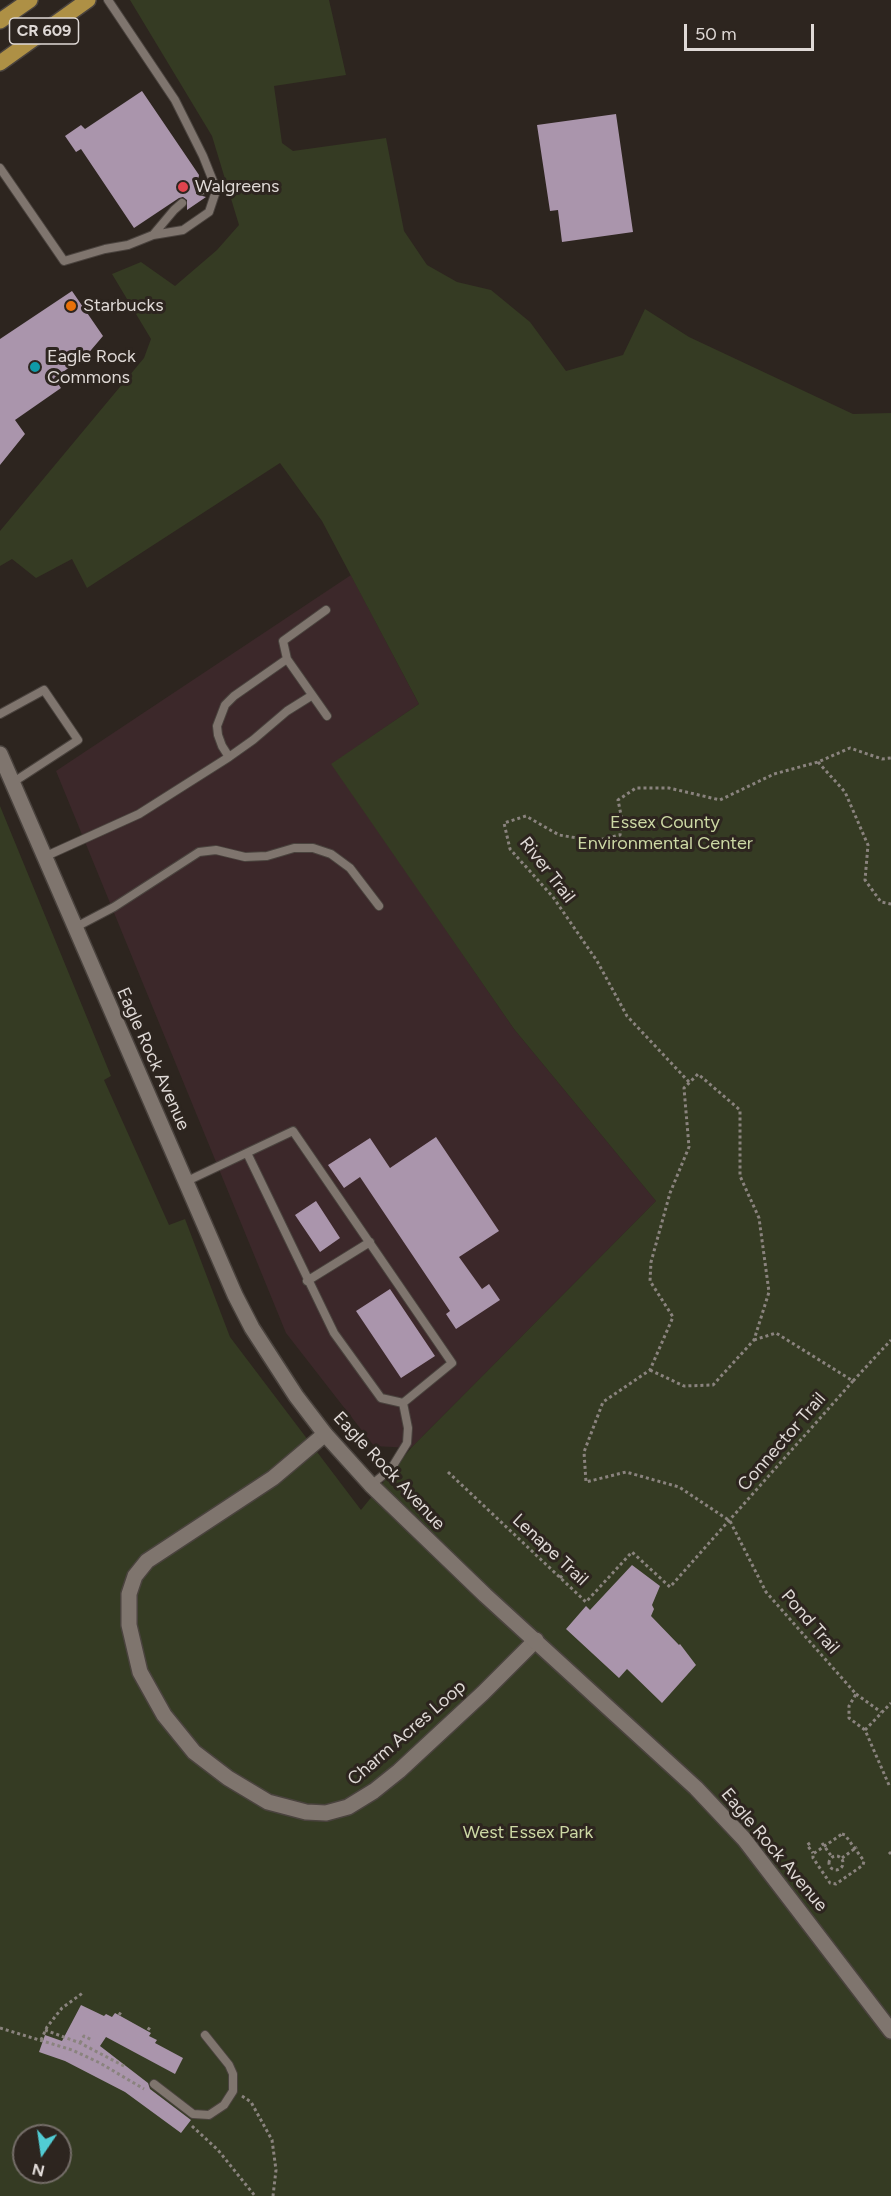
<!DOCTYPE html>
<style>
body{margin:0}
#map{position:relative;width:891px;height:2196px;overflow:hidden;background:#2d251f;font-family:Figtree,sans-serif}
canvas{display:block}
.north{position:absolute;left:12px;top:2124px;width:60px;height:60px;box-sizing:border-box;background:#2d251f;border:2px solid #746d68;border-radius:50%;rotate:193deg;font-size:16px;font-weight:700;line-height:24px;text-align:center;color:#dfd9d6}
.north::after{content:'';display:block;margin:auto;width:21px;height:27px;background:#51ccd4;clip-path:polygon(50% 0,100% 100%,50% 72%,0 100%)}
.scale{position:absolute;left:684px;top:24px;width:130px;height:27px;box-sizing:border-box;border:3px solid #dfd9d6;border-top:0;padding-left:8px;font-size:18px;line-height:21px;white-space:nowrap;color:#dfd9d6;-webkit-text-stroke:4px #2d251f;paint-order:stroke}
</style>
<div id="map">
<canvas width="891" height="2196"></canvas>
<div class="north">N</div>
<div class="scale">50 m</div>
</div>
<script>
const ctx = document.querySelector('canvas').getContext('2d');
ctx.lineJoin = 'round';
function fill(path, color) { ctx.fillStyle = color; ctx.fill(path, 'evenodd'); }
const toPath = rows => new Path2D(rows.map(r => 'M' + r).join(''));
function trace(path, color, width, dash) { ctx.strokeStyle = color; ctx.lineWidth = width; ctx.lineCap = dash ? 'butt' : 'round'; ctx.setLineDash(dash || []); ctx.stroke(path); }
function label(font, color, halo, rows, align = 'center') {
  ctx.font = font + ' Figtree,sans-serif'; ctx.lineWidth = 6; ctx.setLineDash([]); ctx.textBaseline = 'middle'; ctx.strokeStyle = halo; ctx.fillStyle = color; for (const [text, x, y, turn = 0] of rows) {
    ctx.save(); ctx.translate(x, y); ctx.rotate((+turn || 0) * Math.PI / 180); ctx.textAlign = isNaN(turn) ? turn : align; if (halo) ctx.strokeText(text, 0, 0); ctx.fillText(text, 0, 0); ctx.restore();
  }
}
fill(toPath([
 [351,575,419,704,332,764,514,1029,656,1201,411,1448,374,1446,286,1333,56,771]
]), '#3c282a');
fill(toPath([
 [130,0,329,0,346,75,274,86,282,143,293,151,386,138,404,231,427,265,457,282,491,290,530,322,566,371,623,355,645,309,689,337,853,414,891,413,891,2196,0,2196,0,806,111,1076,104,1080,169,1225,185,1219,230,1337,361,1510,411,1448,656,1201,514,1029,331,764,419,704,322,521,280,463,87,588,72,559,36,578,12,559,0,566,0,531,144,358,151,339,112,274,141,262,175,286,217,250,239,225,212,136],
 [24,2136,60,2136,60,2172,24,2172]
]), '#353b23');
fill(toPath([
 [142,91,199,175,196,194,206,197,187,210,187,200,183,197,179,198,134,228,81,149,76,152,65,136,81,125,85,129],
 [616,114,633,232,562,242,558,210,550,211,537,125],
 [72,291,103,336,86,356,54,378,61,388,15,420,25,434,0,465,0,339],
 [436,1137,499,1231,459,1257,482,1289,489,1284,500,1300,456,1329,446,1314,450,1311,360,1177,344,1188,328,1165,370,1138,390,1168],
 [316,1201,340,1238,320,1252,295,1215],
 [390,1289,435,1356,401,1378,356,1311],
 [632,1565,660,1586,652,1605,654,1609,651,1616,679,1645,680,1644,696,1665,662,1703,627,1669,619,1678,566,1629,586,1606,590,1610],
 [81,2005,104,2016,106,2014,112,2017,115,2013,151,2033,149,2036,157,2040,155,2043,183,2058,175,2074,106,2037,100,2046,148,2083,150,2089,191,2120,181,2133,125,2092,65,2061,39,2052,45,2035,62,2041]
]), '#aa95ac');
const lane = toPath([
 [0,168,64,261,105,249,128,245,153,235,183,230,209,212,215,194,213,181,203,156,175,100,108,0],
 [201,191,213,181],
 [153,235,174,210,182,203],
 [326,610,283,641,287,659,327,716],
 [0,714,44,690,78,740,12,783],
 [229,757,222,746,218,735,217,726,225,705,234,696,287,659],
 [44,857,139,814,229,757,253,740,287,711,311,696],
 [74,928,114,907,199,852,216,850,245,857,267,856,294,848,313,848,331,854,350,868,379,906],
 [247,1153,334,1333,381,1398,403,1403],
 [185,1182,293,1131,452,1363,403,1403,408,1428,407,1443,391,1469,371,1485],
 [307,1281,370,1242],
 [154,2084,193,2114,209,2115,224,2105,233,2091,233,2074,229,2065,205,2035]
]);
const street = toPath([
 [325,1434,273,1478,147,1561,135,1576,129,1594,129,1625,140,1672,164,1715,194,1752,228,1778,268,1802,306,1812,326,1813,348,1807,374,1791,399,1771,483,1693,536,1640]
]);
const secondary = toPath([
 [0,754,235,1295,252,1328,296,1396,325,1434,371,1485,485,1595,696,1788,744,1839,891,2031]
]);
const primary = toPath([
 [0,21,30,0],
 [0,63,88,0]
]);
trace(lane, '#4a433e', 10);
trace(street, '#4a433e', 18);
trace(secondary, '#4a433e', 18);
trace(primary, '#4a433e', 18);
trace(toPath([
 [818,762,845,792,868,845,865,880,881,902,891,904],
 [689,1082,627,1016,597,961,553,897,510,849,504,823,526,816,559,835,595,841,620,835,622,820,618,800,636,788,669,788,720,800,774,774,818,762,850,748,882,759,891,758],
 [754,1340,776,1333,853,1381,891,1340],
 [650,1370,684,1386,713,1385,754,1340,769,1292,759,1218,740,1176,740,1110,698,1074,684,1088,689,1147,670,1193,651,1262,650,1281,673,1317,650,1370,603,1402,584,1452,586,1482,626,1472,679,1487,730,1521,766,1592,856,1694,849,1706,849,1718,865,1730],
 [448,1472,586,1602,632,1552,670,1587,853,1381],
 [560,1578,576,1561],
 [856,1694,881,1712],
 [889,1785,865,1730,891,1703],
 [842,1834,845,1835,864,1861,863,1865,836,1884,830,1883,813,1858,813,1854,842,1834],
 [810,1843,807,1845,813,1853],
 [822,1843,832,1857],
 [889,1852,891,1854],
 '829 1863a7 7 0 1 1 14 0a7 7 0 1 1-14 0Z',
 [842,1858,857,1847],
 [119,2015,121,2012],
 [0,2028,72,2050,100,2063,144,2089],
 [45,2030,80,2043,124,2066],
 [148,2030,150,2027],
 [41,2040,47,2027,62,2008,84,1992],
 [80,2043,84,2036,92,2040],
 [242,2096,251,2102,272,2140,276,2170,273,2196],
 [192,2126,218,2150,255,2196]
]), '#8a837e', 3, [3, 3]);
trace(lane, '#7f756e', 8);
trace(street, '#7f756e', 15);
trace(secondary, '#7f756e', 15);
trace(primary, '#ae9045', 15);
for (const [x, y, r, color] of [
 [183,187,6,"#e0444e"],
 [71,306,6,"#e8710a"],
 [35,367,6,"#0f9aa8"]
]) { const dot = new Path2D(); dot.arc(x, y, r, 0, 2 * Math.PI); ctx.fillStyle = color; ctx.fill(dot); trace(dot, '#2d251f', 2); }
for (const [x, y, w] of [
 [44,31,69]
]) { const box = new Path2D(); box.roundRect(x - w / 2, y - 13, w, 26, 4.5); ctx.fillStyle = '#2d251f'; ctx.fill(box); trace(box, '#dfd9d6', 1.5); }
label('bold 16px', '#dfd9d6', null, [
 ["CR 609",44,31]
]);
label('18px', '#dfd9d6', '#2d251f', [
 ["Walgreens",195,187],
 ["Starbucks",83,306],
 ["Eagle Rock",47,357],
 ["Commons",47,378]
], 'left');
label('18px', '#ccd8a4', '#2d251f', [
 ["Essex County",665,823],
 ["Environmental Center",665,844],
 ["West Essex Park",528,1833]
]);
label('18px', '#dfd9d6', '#2d251f', [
 ["River Trail",547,870,52],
 ["Eagle Rock Avenue",153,1059,66],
 ["Connector Trail",782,1442,-49],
 ["Eagle Rock Avenue",389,1471,47],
 ["Lenape Trail",550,1550,43],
 ["Pond Trail",810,1622,49],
 ["Charm Acres Loop",407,1733,-41],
 ["Eagle Rock Avenue",774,1850,50]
]);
</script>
